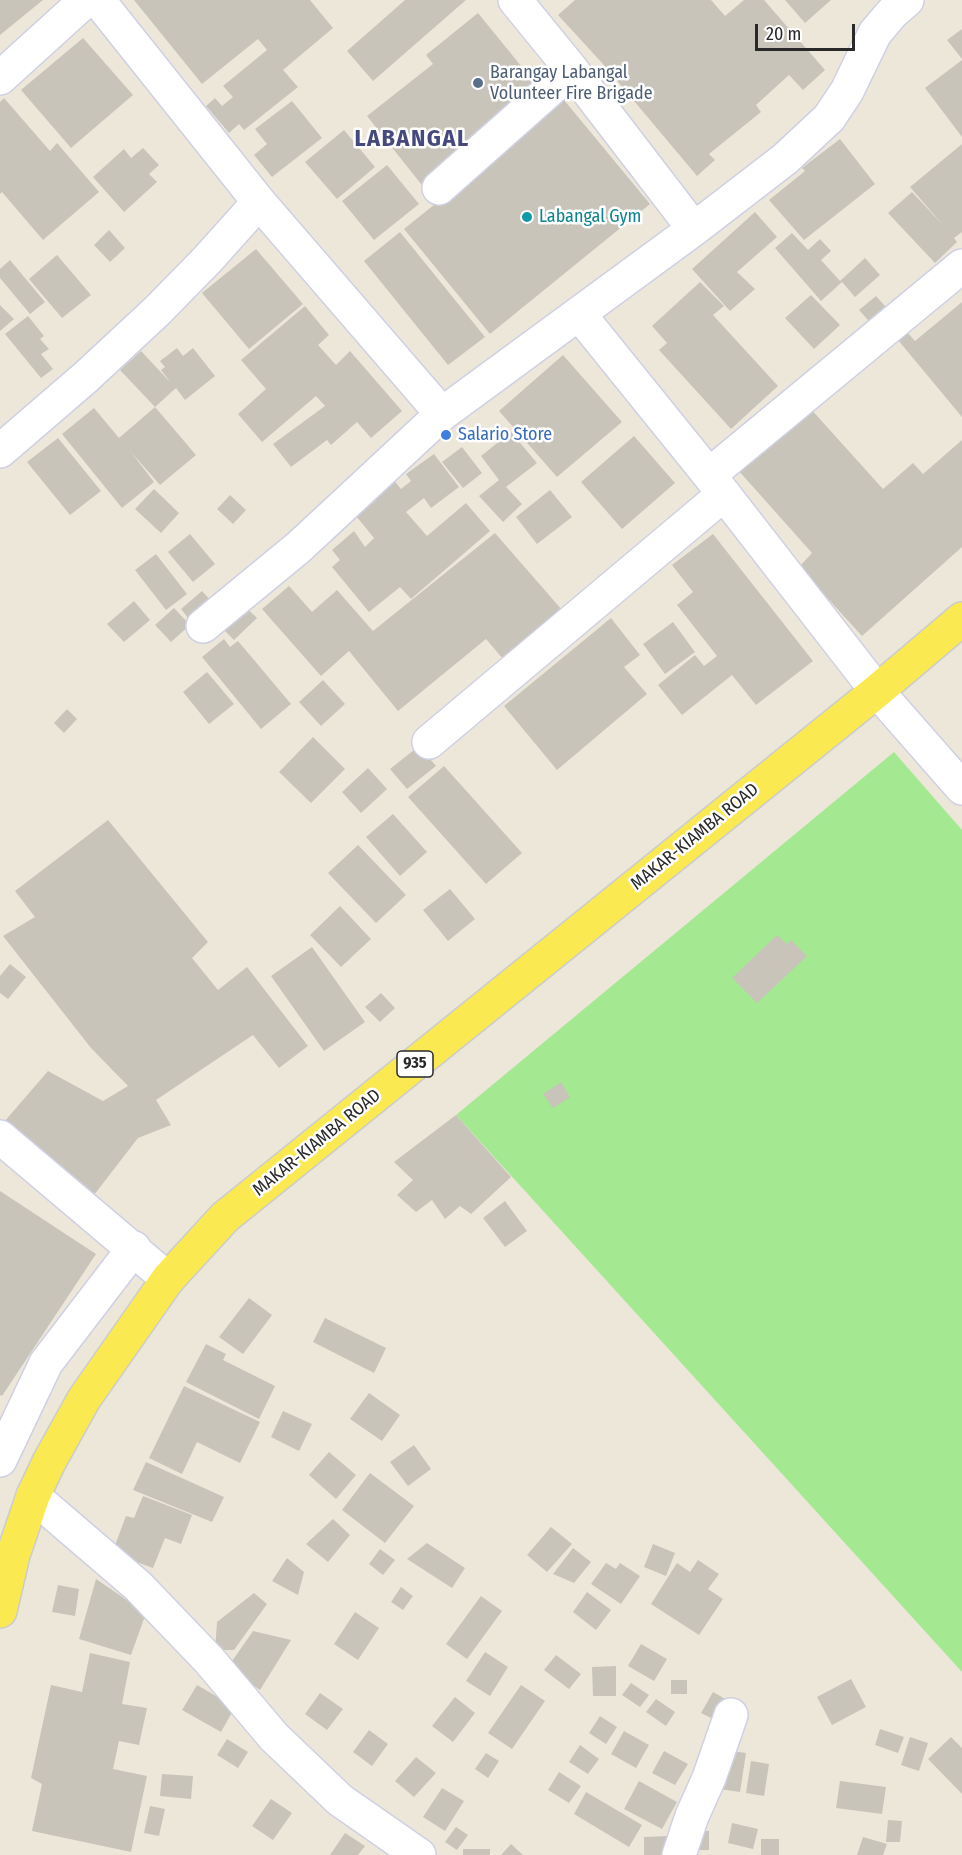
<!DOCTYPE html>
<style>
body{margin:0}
#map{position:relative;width:962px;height:1855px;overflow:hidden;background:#ede7da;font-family:"Fira Sans Condensed",sans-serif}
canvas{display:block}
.scale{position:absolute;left:755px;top:24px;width:100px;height:27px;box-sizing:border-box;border:3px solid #292929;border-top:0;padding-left:8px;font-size:18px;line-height:21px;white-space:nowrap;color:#292929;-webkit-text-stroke:4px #fff;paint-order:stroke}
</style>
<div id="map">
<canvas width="962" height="1855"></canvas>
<div class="scale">20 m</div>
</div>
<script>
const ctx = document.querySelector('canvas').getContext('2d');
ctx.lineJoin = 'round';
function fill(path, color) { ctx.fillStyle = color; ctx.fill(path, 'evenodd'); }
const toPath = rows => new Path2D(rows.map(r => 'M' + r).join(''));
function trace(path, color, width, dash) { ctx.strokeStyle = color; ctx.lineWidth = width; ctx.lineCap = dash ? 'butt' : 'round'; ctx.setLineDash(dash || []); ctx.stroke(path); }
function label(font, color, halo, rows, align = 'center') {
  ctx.font = font + ' "Fira Sans Condensed",sans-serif'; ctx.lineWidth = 5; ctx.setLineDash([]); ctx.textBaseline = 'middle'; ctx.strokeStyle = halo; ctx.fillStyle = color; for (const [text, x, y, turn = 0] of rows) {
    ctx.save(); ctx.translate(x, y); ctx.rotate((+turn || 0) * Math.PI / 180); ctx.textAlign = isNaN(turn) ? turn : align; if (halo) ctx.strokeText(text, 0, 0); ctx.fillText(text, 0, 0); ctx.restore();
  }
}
fill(toPath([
 [894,752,962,830,962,1672,456,1115]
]), '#a4e892');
fill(toPath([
 [0,0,43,0,0,35],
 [134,0,310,0,333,28,283,70,298,87,244,130,239,124,229,133,206,106,215,98,222,106,233,97,223,86,267,50,258,39,202,84],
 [405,0,466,0,373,81,347,51],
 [575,0,711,0,725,16,744,0,764,0,825,70,803,90,789,75,756,105,761,112,709,154,715,160,697,176,603,64,558,15],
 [785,0,831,0,805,23],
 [478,13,539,88,421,184,367,116,433,64,426,55],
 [962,29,962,59,947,40],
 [83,38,133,95,71,148,21,90],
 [962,60,962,137,925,88],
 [4,98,50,151,57,143,99,192,43,240,2,192,0,194,0,102],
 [564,100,650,204,490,334,404,229],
 [292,101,322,138,272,177,254,155,267,144,255,129],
 [344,130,375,167,337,199,305,162],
 [840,139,875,184,804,240,769,200,805,171,802,168],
 [962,144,962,232,954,238,957,242,935,263,888,213,912,192,943,225,910,187],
 [143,148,159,165,149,174,157,182,124,212,93,177,124,149,131,158],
 [387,165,419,204,374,240,342,201],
 [755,212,777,237,737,272,755,289,730,311,692,269],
 [109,230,125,248,110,262,94,245],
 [400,232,485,337,448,365,364,261],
 [792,233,808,250,820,239,831,251,821,260,840,281,865,258,880,275,855,297,842,282,821,301,775,248],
 [256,249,303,304,249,349,202,293],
 [57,255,91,295,62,318,29,279],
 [10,260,45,302,30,314,0,278,0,269],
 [700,282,724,306,713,315,778,386,731,429,659,350,667,343,652,326],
 [811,295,840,325,814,349,785,318],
 [876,296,892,314,875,328,859,310],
 [962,302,962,417,898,340,907,332,915,341],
 [0,305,14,319,0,331],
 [305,306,329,335,318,345,336,365,350,351,402,411,371,438,357,422,331,445,327,440,291,467,273,444,325,406,316,396,262,442,238,414,266,389,241,360],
 [28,316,44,336,40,339,49,349,41,354,53,369,41,378,5,334],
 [177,348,183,356,193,348,215,376,185,400,176,388,155,407,120,370,141,351,171,383,161,370,165,367,160,361],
 [563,355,622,422,557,477,499,411],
 [155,407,196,455,160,485,131,452,154,482,122,508,62,434,94,408,119,438],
 [809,407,883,489,913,463,923,474,962,440,962,547,862,636,799,567,812,553,738,470],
 [511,432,537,463,506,487,522,504,503,522,479,496,499,480,481,456],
 [634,436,675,483,622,529,581,482],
 [58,438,101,491,70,515,27,462],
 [462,447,482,473,463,488,442,462],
 [434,454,459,487,431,508,424,498,406,512,427,536,466,503,490,531,411,599,400,587,369,612,332,567,340,560,332,550,354,531,365,547,374,538,356,516,376,500,372,494,392,478,401,489,411,481,406,474],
 [154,489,179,513,161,533,135,509],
 [550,490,572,517,537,544,516,517],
 [230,495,246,510,233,524,217,509],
 [495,533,562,610,504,660,486,639,398,711,349,651,321,676,262,609,289,586,312,612,337,590,373,631],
 [190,534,215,564,193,582,168,552],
 [713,534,813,661,756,705,732,675,682,715,658,685,695,655,704,666,717,656,677,605,693,592,672,565],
 [156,554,187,594,166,610,135,570],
 [202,591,214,604,192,623,181,609],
 [134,601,150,620,124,642,107,624],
 [240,602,257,618,234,640,218,624],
 [174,608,190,625,171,642,155,625],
 [611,618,640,655,624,667,647,694,557,770,504,706],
 [673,622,695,652,665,674,643,644],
 [224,639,230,647,238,641,291,704,261,729,202,657],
 [207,672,234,704,209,724,183,692],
 [323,680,345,704,321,726,299,702],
 [67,709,77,719,64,733,54,723],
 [313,737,345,769,311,803,279,772],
 [419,746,436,766,407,789,390,769],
 [444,766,522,853,486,884,408,797],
 [368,768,387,789,361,813,342,792],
 [393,814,427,852,400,876,366,837],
 [108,820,208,942,192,958,218,990,247,967,308,1046,279,1068,253,1035,156,1100,171,1125,138,1138,94,1195,4,1122,48,1071,103,1101,128,1086,91,1048,3,936,35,917,15,891],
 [358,845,406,895,376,923,328,873],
 [450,889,475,919,448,941,423,910],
 [340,906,371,939,341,967,310,935],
 [777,935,787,944,791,940,807,956,757,1003,732,978],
 [312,947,365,1022,324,1051,271,976],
 [10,964,26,977,8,999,0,993,0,976],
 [381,993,395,1008,380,1022,365,1007],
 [561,1082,570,1097,553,1108,543,1094],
 [456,1115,511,1177,471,1214,460,1206,445,1219,432,1200,416,1212,397,1195,413,1180,394,1162],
 [0,1191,96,1254,2,1396,0,1395],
 [505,1201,527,1231,505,1247,483,1218],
 [249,1298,272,1315,243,1354,219,1337],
 [325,1318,386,1348,374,1373,313,1342],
 [206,1344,226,1354,223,1360,275,1386,259,1419,186,1382],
 [184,1386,260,1422,240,1463,197,1442,182,1474,149,1458],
 [369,1393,400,1415,382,1441,350,1419],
 [283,1411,312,1424,299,1451,271,1437],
 [414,1445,431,1469,408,1486,390,1462],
 [329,1452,356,1475,336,1499,309,1475],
 [146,1462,224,1497,212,1522,133,1490],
 [370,1473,414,1506,385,1543,342,1510],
 [143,1496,192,1515,181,1544,165,1538,153,1568,112,1553,126,1516,134,1518],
 [333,1519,350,1535,328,1562,306,1544],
 [551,1527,572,1544,547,1572,527,1555],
 [427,1543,465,1568,452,1588,407,1559],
 [653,1544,675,1553,666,1576,644,1567],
 [573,1548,591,1562,574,1583,553,1574],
 [380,1549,395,1560,383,1575,369,1564],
 [287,1558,304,1572,298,1595,272,1581],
 [698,1560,719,1574,708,1589,723,1599,699,1635,651,1604,677,1563,690,1572],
 [606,1563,616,1569,620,1563,640,1576,621,1604,591,1584],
 [96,1579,146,1613,131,1655,79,1639],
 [58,1585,79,1589,75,1616,52,1612],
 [401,1587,413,1596,403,1610,391,1602],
 [587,1592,611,1610,596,1630,573,1612],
 [254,1593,267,1604,234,1650,215,1650,217,1622],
 [481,1596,502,1611,467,1659,446,1644],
 [355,1612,379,1628,358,1660,334,1644],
 [253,1631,291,1640,260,1690,228,1667],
 [641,1644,667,1659,654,1681,628,1666],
 [485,1652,508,1667,490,1696,466,1681],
 [90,1653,130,1662,122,1704,147,1708,139,1745,119,1741,113,1769,147,1776,131,1852,32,1831,42,1784,31,1778,51,1685,82,1692],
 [556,1655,581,1674,569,1689,544,1670],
 [616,1666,616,1696,593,1696,592,1667],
 [851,1679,866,1707,832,1725,817,1697],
 [671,1680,687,1680,687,1694,671,1694],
 [631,1683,649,1695,640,1707,622,1695],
 [197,1685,235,1707,221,1732,182,1710],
 [521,1685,545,1701,512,1749,488,1733],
 [713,1692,729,1701,719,1722,701,1713],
 [320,1693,343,1709,327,1730,305,1714],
 [455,1697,475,1713,453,1742,432,1726],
 [656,1699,675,1712,666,1726,646,1712],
 [600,1716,617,1727,606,1744,589,1733],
 [880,1729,904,1737,898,1753,875,1745],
 [369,1730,388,1744,372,1766,353,1752],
 [624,1731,649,1745,636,1768,611,1754],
 [910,1737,928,1743,919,1771,901,1765],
 [951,1737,962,1748,962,1794,928,1759],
 [227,1739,248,1752,238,1768,217,1755],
 [580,1745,599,1759,588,1774,569,1762],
 [725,1750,746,1753,740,1792,719,1789],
 [664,1751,688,1764,675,1785,652,1773],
 [486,1753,499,1761,488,1778,475,1769],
 [416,1757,436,1773,414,1797,395,1781],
 [751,1761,769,1764,764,1796,746,1793],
 [559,1772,581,1786,569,1803,548,1790],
 [162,1774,193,1776,191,1799,160,1796],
 [639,1781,677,1802,662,1829,624,1809],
 [840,1781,886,1787,882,1814,836,1808],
 [442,1788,464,1801,445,1831,423,1817],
 [586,1792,642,1825,629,1847,574,1814],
 [271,1799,292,1813,273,1840,252,1826],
 [150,1806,165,1809,159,1836,144,1833],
 [888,1820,902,1821,900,1842,886,1842],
 [732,1823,758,1829,753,1849,728,1843],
 [456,1827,468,1835,457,1850,445,1842],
 [693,1831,709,1831,709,1850,693,1850],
 [345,1833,365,1846,358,1855,330,1855],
 [669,1836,669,1855,644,1855,644,1837],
 [863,1837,887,1844,883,1855,857,1855],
 [761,1839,779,1839,779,1855,761,1855],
 [511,1844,523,1855,501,1855],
 [463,1849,490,1849,490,1855,463,1855]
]), '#c8c4ba');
const minor = toPath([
 [98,0,259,202,442,414],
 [515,0,572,70,694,229],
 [0,78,86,0],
 [439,188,572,70],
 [579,314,709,475,877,691,962,788],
 [0,451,86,377,157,311,207,260,259,202],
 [709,475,962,266],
 [203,626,299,547,442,414,694,229,785,159,829,118,847,91,875,33,892,13,907,0],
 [429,742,724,494],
 [0,1137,168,1279],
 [0,1460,46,1363,134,1248],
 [33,1496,138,1586,209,1660,274,1737,340,1800,419,1855],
 [679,1855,692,1816,709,1778,731,1715]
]);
const major = toPath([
 [0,1611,13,1555,33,1496,49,1462,84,1399,168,1279,225,1217,877,691,962,619]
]);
trace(minor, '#cfd0e4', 36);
trace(major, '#ccc', 36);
trace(minor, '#fff', 33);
trace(major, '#fbe951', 33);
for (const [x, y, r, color] of [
 [478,83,6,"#5c6f8a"],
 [527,217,6,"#0f9aa8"],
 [446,435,6,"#3f7fe0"]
]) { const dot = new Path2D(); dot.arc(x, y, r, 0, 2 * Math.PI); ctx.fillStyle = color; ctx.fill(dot); trace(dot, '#fff', 2); }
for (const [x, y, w] of [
 [415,1064,36]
]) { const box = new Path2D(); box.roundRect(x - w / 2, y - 13, w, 26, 4.5); ctx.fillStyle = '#fff'; ctx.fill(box); trace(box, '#292929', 1.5); }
label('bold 16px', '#292929', null, [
 ["935",415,1064]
]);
label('18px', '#4e5e75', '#fff', [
 ["Barangay Labangal",490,73],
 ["Volunteer Fire Brigade",490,94]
], 'left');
label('18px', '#0d838f', '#fff', [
 ["Labangal Gym",539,217]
], 'left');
label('18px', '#366cbe', '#fff', [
 ["Salario Store",458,435]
], 'left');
label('18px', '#292929', '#fff', [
 ["MAKAR-KIAMBA ROAD",695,837,-39],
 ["MAKAR-KIAMBA ROAD",317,1143,-39]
]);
ctx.letterSpacing = '1.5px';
label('bold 24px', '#46497d', '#fff', [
 ["LABANGAL",412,139]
]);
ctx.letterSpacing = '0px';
</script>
